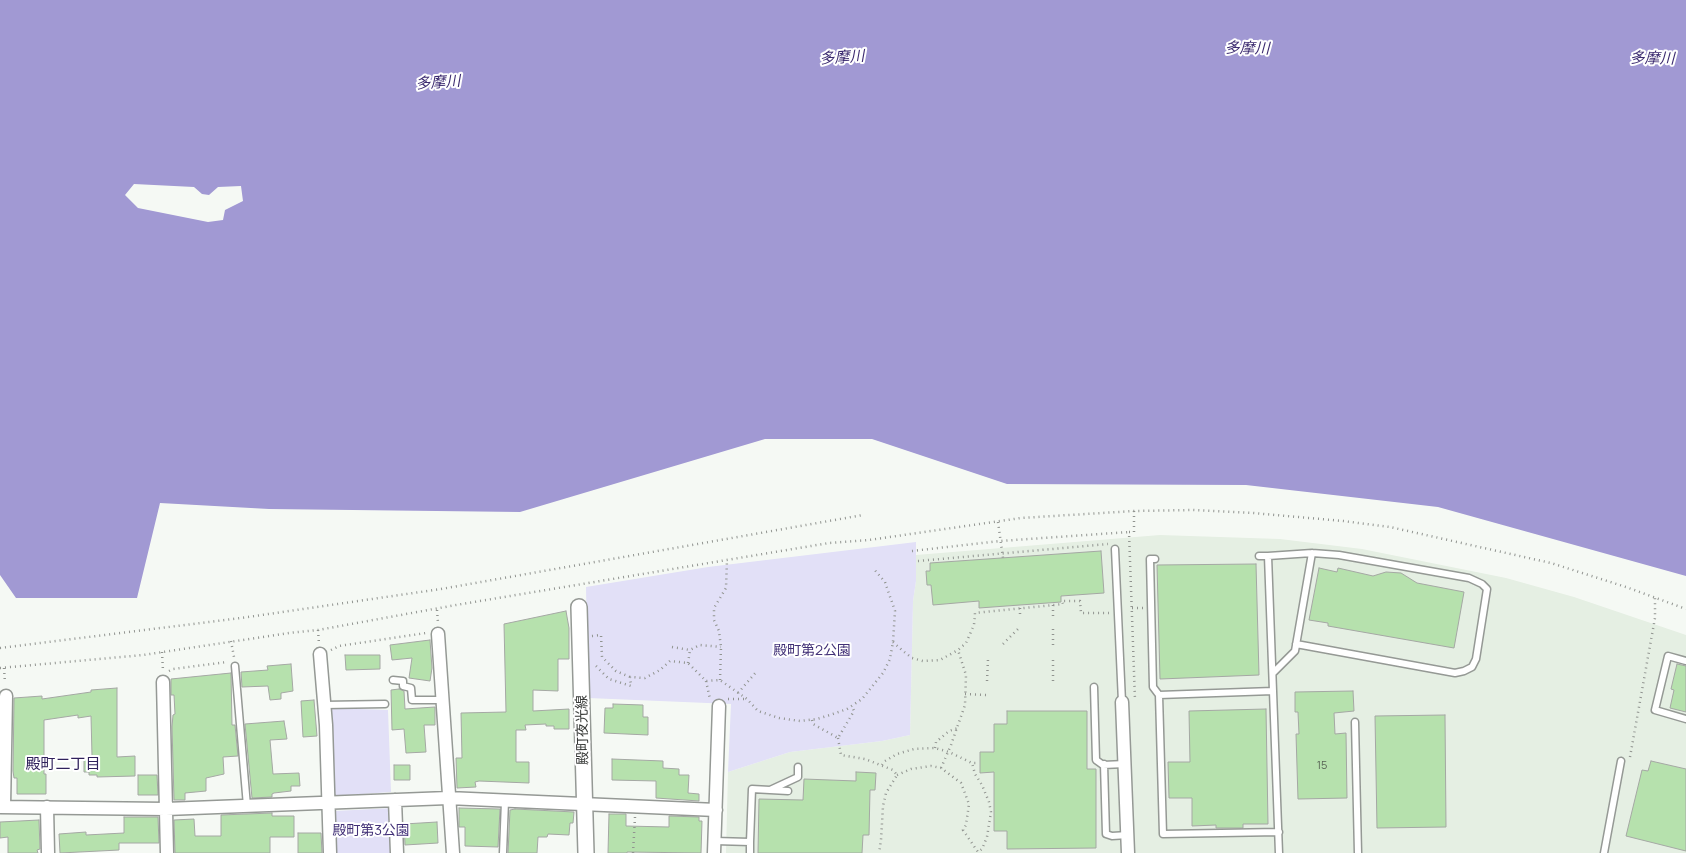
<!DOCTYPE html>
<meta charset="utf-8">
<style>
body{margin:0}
canvas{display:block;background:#f5f9f4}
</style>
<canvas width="1686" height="853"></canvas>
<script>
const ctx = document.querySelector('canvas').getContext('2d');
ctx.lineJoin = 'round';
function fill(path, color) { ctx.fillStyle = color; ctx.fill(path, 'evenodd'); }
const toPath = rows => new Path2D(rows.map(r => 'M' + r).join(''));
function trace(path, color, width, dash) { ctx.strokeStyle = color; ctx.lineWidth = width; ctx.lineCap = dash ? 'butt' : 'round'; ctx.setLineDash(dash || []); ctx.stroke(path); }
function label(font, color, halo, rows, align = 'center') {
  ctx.font = font + ' Manrope,"Noto Sans JP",sans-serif'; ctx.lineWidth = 4; ctx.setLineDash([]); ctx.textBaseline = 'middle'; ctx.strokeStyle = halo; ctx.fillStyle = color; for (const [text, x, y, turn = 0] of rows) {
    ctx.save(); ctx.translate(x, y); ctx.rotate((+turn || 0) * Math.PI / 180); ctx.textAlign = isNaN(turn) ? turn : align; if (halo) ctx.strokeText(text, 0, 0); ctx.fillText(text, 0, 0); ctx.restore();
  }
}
fill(toPath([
 [1160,535,1280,539,1362,549,1506,578,1574,597,1686,635,1686,853,726,853,728,772,790,752,882,741,910,735,913,601,916,581,916,555]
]), '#e5efe3');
fill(toPath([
 [916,542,916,581,913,601,910,735,882,741,790,752,728,772,731,704,588,698,586,587,708,567],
 [331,708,388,710,391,792,335,796],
 [393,808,394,853,337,853,335,811]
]), '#e2e0f7');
fill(toPath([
 [0,0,1686,0,1686,576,1438,507,1246,485,1007,484,872,439,765,439,520,512,269,509,160,503,137,598,16,598,0,575],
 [134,184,194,187,202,194,209,195,218,187,241,186,243,201,225,210,223,220,208,222,138,208,125,195]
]), '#a199d3');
const building = toPath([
 [1101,551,1104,593,1061,596,1061,602,979,608,979,601,933,605,931,585,927,585,926,571,930,571,930,563,1101,551],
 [1256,564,1259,675,1160,679,1157,565,1256,564],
 [1319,568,1337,572,1338,568,1373,576,1386,572,1401,573,1417,583,1464,592,1454,648,1328,626,1328,623,1309,620,1319,568],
 [566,611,569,628,569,659,558,659,558,691,533,690,533,711,569,709,569,729,554,729,554,726,546,726,546,724,525,725,526,730,516,730,516,762,529,762,529,783,479,781,475,782,476,787,457,788,456,758,462,758,461,713,506,712,504,624,566,611],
 [430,640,432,668,430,681,409,678,412,658,392,660,390,645,430,640],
 [345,655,380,655,380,669,346,670,345,655],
 [291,664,293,691,281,693,281,699,270,700,268,686,242,687,241,672,268,670,267,666,291,664],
 [1677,664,1686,666,1686,712,1670,708,1674,690,1671,689,1677,664],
 [231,673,232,725,235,725,238,756,223,757,224,774,206,778,206,791,185,793,185,800,174,800,172,727,173,715,175,714,174,695,171,695,171,679,231,673],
 [117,688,117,757,135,756,135,776,97,777,97,775,89,775,89,772,84,772,84,758,92,756,91,716,78,718,78,715,44,720,44,774,46,774,46,794,17,794,17,778,14,778,13,771,14,698,42,696,42,699,91,692,91,690,117,688],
 [399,689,404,691,405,709,435,707,435,725,424,725,426,752,406,753,404,729,392,730,391,690,399,689],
 [1353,691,1354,711,1334,713,1335,734,1346,733,1347,798,1298,799,1296,734,1299,734,1298,712,1295,712,1295,692,1353,691],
 [314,700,317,736,303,737,301,701,314,700],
 [613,704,643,705,643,717,648,717,648,735,604,733,605,708,613,708,613,704],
 [1266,709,1268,824,1243,824,1243,828,1216,828,1216,825,1192,826,1192,798,1169,798,1168,762,1190,762,1189,711,1266,709],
 [1007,711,1087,711,1087,769,1096,769,1096,848,1007,849,1007,831,994,831,994,772,980,773,980,752,994,752,994,724,1007,724,1007,711],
 [1445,715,1446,827,1377,828,1375,716,1445,715],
 [284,721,287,739,270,740,273,774,299,773,300,786,291,786,291,791,274,793,272,794,272,797,252,798,245,724,284,721],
 [612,759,663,761,663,768,679,769,679,775,689,775,688,793,699,794,699,801,656,798,656,781,612,780,612,759],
 [1651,761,1686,769,1686,851,1626,836,1642,770,1648,771,1651,761],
 [394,765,410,765,410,780,394,780,394,765],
 [856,772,876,773,875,790,870,790,869,835,863,835,862,853,758,853,759,799,803,800,804,779,856,781,856,772],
 [138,775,157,775,158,795,138,795,138,775],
 [459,808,500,809,498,847,465,846,465,827,459,827,459,808],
 [515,809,574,812,573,823,570,823,569,835,548,834,547,837,538,837,537,853,508,853,510,810,515,809],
 [272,813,272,816,294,816,294,837,270,837,270,853,175,853,174,820,194,819,195,836,221,836,221,815,272,813],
 [609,814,626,814,626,826,669,827,669,816,699,817,699,821,702,821,701,853,627,852,627,853,608,853,609,814],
 [124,817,158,817,159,843,119,843,119,850,60,853,59,834,86,832,86,835,124,833,124,817],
 [39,820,40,849,37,850,38,853,8,853,8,837,0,838,0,822,39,820],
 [437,822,438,843,405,845,404,824,437,822],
 [298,833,321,833,322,853,298,853,298,833]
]);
fill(building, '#b6e1ad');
trace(building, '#a5a8a4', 1);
const service = toPath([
 [1115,549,1122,702],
 [1259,556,1268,556,1279,853],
 [1268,556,1312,553,1339,555,1469,578,1482,584,1487,589,1476,659,1472,667,1464,671,1455,673,1296,644],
 [1155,559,1150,559,1153,687,1159,695,1273,691],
 [1686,661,1668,656,1655,710,1686,719],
 [235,666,247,806],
 [1273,673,1295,651,1312,553],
 [393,680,403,681,403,686,411,688,412,700,442,700],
 [1094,687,1096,760,1103,765,1125,764],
 [1159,695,1163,834,1279,832],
 [324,705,385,704],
 [1355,722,1358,853],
 [1104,764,1106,834,1112,836,1128,835],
 [770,790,798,777,798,767],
 [715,841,750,842,750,853],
 [750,842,752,789,788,791],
 [503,853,505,801],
 [1604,853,1621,761]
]);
const minor = toPath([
 [438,634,453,853],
 [320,654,326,725,330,853],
 [163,682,167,853],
 [1122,702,1128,853],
 [395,800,397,853],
 [0,807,166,809,448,798,716,810],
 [4,807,6,696],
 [47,807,48,853],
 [714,853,719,706]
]);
const tertiary = toPath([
 [579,607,586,853]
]);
trace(service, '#959995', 9);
trace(minor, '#959995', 15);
trace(tertiary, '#959995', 18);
trace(toPath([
 [1134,511,1134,532,1129,532,1135,700],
 [998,522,1003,558],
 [912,551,1000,541,1129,532],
 [918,561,1108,544],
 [1053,605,1053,616],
 [1020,608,1020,616],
 [1132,608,1143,608],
 [437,610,438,623],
 [1053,629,1053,649],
 [318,630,319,644],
 [592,636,601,635,602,657,616,671,630,677],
 [231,641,234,657],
 [893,642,903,651,912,658,923,661,940,660,958,650,966,643,974,625,975,613,1063,604,1062,601,1080,601,1081,613,1109,613],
 [1003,644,1019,628],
 [672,647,690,650],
 [0,648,241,618,441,589,863,515],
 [331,650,339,646,426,633],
 [162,652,163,671],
 [1053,660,1053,681],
 [688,663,690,650,700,645,721,647],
 [596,666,609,679,631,686,630,677,645,678,660,670,670,661,688,663,706,681,720,680,747,699,758,711,779,718,800,721,817,719,830,715,847,709,862,699,883,673,890,659,893,642,895,611,885,582,873,568],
 [0,668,143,655,289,633,318,630,456,605,829,543,869,540,1021,518,1134,511,1193,510,1253,513,1343,521,1390,527,1551,563,1626,587,1686,609],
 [4,668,5,683],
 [169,671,173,669,227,662],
 [720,680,721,647,719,631,714,620,714,608,726,588,727,560],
 [706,681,710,699],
 [987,681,988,659],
 [738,693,757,671],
 [965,694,987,695,987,692],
 [728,699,745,699],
 [812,720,813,724,838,738,854,711,852,706],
 [838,738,841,755,865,759,893,770,897,775,886,793,883,806,881,840,879,853],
 [935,748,936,742,949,731,958,728],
 [1630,757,1655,618,1655,598],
 [882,765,885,761,897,754,914,749,935,748,949,752,972,763,977,763],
 [941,768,951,745,965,705,966,675,958,650],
 [897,775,911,769,931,766,941,768,961,783,969,804,966,825,963,830,978,852,982,849,987,837,991,812,989,802,982,785,975,774,972,763],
 [633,853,635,817]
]), '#919490', 2.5, [1, 4]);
trace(service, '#fff', 6);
trace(minor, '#fff', 12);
trace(tertiary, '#fff', 15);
label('11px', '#566254', null, [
 ["15",1322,766]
]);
label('14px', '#423177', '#fff', [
 ["殿町第2公園",812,651],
 ["殿町第3公園",371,831]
]);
label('14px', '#363836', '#fff', [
 ["殿町夜光線",583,730,-91]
]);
label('italic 15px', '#3c2b70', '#fff', [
 ["多摩川",1247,49,1],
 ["多摩川",842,58,-4],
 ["多摩川",1652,59,1],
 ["多摩川",438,83,-4]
]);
label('15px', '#2f215b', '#fff', [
 ["殿町二丁目",63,765]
]);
</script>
